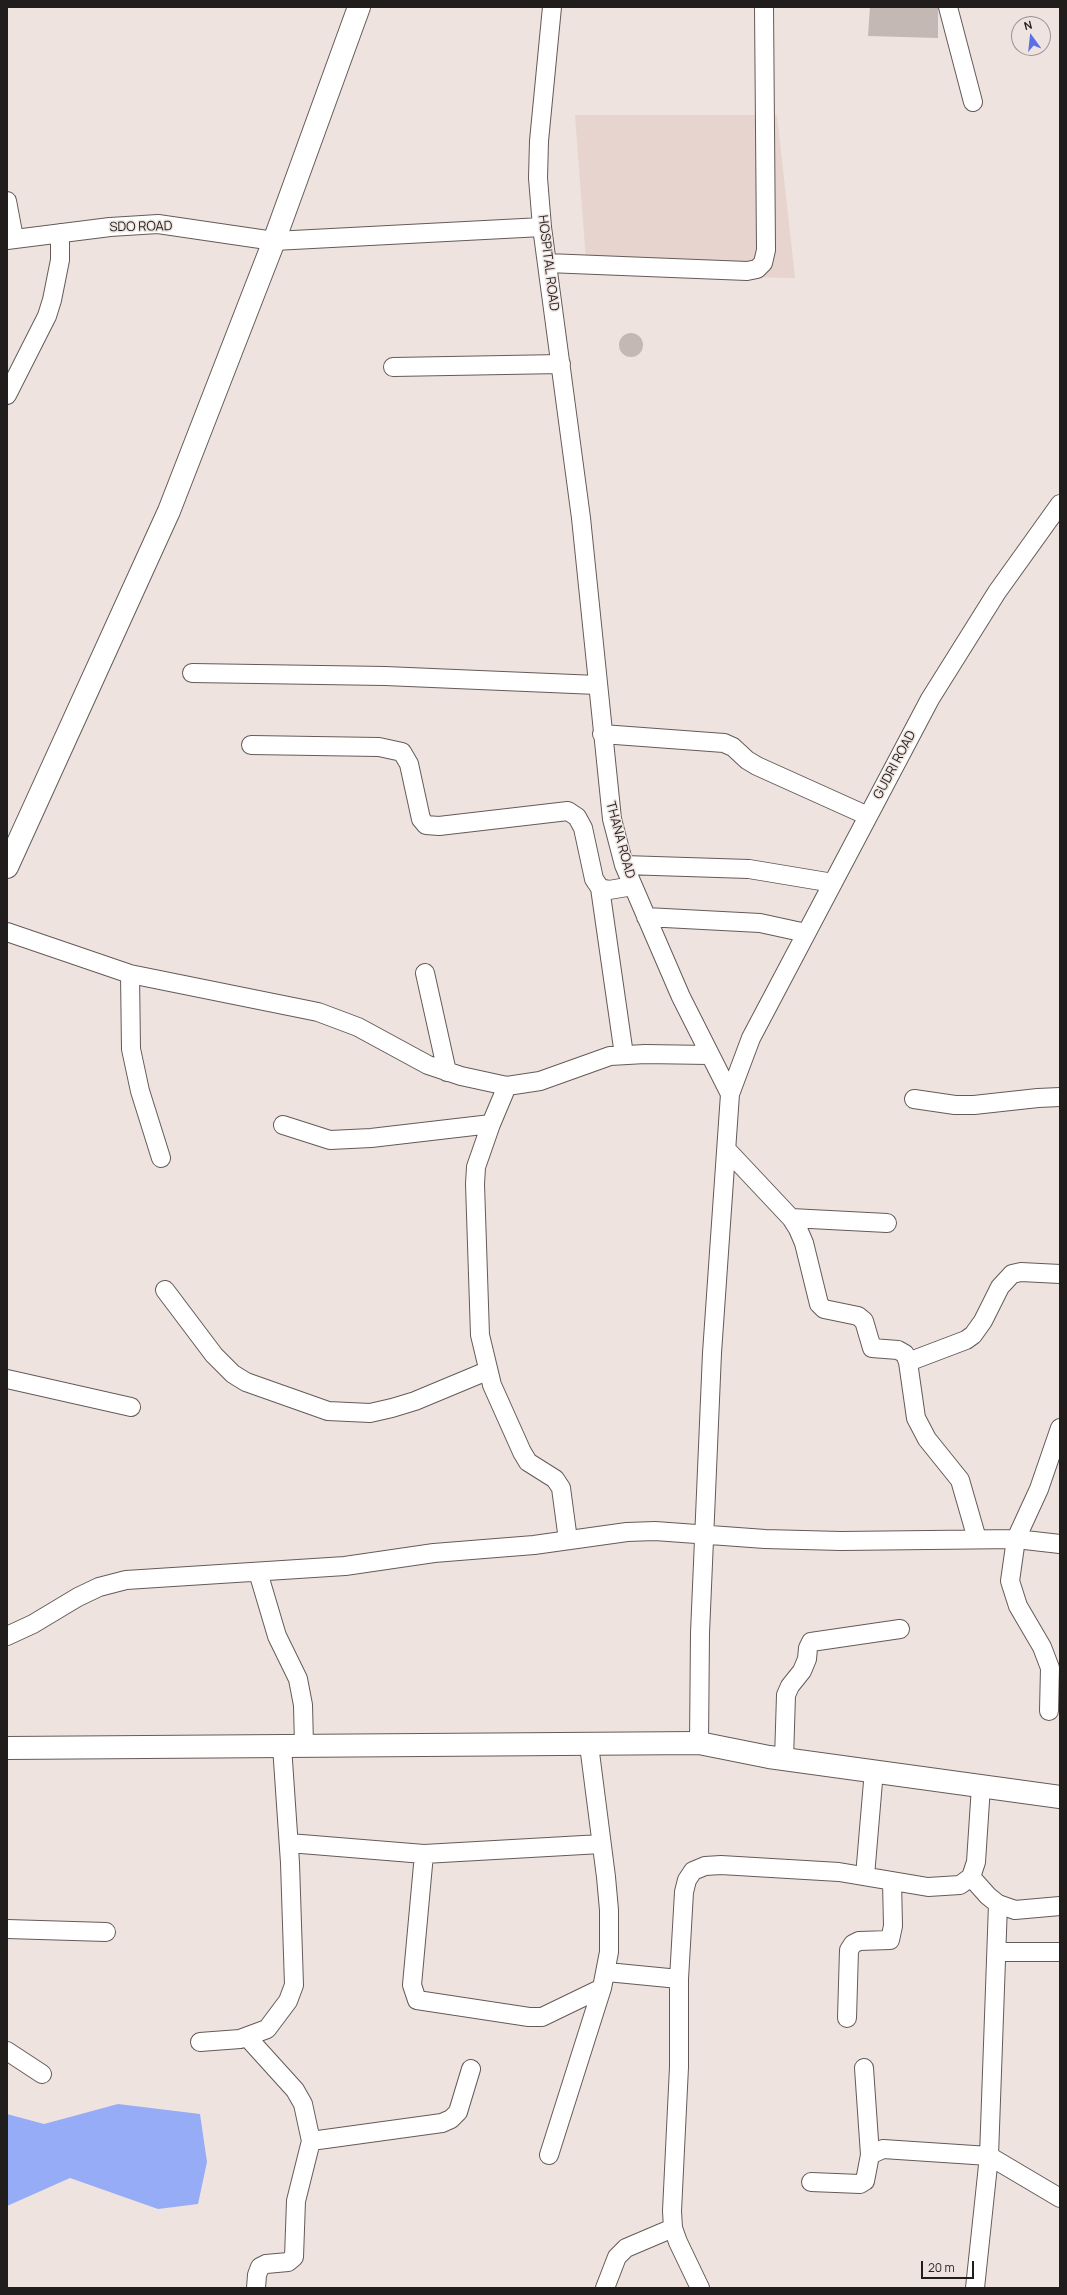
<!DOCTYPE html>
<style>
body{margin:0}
#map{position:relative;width:1067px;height:2295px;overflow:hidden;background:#eee3df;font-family:Manrope,sans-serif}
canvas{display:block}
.frame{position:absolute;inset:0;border:8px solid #211d1c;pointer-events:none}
.north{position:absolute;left:1011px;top:16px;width:40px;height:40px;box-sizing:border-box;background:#eee3df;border:1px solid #9c9491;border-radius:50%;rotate:345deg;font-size:11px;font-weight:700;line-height:16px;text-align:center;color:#211d1c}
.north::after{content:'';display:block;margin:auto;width:14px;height:18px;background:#5970e6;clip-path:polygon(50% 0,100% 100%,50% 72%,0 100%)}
.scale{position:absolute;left:921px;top:2261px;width:53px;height:18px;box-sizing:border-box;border:2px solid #211d1c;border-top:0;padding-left:5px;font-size:12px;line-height:14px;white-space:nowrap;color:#211d1c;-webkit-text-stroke:3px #eee3df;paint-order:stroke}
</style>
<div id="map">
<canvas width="1067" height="2295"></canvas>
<div class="frame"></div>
<div class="north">N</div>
<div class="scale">20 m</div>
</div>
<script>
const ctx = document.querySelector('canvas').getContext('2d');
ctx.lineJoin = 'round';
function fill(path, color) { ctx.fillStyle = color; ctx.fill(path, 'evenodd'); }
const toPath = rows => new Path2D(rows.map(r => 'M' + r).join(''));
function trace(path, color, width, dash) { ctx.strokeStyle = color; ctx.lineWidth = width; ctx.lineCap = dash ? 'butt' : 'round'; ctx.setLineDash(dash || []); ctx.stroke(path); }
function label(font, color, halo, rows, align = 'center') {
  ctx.font = font + ' Manrope,sans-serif'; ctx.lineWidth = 3; ctx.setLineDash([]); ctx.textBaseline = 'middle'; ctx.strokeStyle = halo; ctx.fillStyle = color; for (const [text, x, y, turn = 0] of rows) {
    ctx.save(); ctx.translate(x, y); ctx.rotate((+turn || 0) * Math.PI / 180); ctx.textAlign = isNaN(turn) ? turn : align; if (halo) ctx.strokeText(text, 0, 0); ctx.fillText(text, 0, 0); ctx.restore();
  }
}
fill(toPath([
 [575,115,777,115,795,278,587,274]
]), '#e7d4ce');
fill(toPath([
 [118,2104,200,2114,207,2162,198,2204,158,2209,70,2178,7,2206,7,2114,44,2124]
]), '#97acf7');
fill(toPath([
 [870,7,938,7,938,38,868,36],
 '619 345a12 12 0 1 1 24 0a12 12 0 1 1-24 0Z'
]), '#c3b8b4');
const minor = toPath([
 [552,7,539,141,538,178,542,227,581,518,612,819,624,865,681,997,730,1094],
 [948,7,973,102],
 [7,201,14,238],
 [7,240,110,227,158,224,274,241,542,227],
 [547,263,747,271,757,269,763,263,766,250,764,7],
 [393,367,561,364],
 [7,395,47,316,52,300,60,260,60,233],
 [192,673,385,676,597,685],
 [602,734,724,743,733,747,747,760,757,766,868,816],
 [251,745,379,747,402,752,409,764,421,819,426,825,439,826,568,811,577,817,583,828,594,879,600,888,609,890,633,886],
 [624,865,749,869,833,883],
 [600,888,624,1055],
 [646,917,760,923,806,933],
 [7,932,130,974,318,1012,358,1027,428,1065,461,1076,507,1086,540,1081,610,1056,645,1054,709,1055],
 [425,973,447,1072],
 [130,974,131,1049,140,1091,161,1158],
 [507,1086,491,1124,476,1167,475,1184,480,1335,492,1385,522,1452,528,1462,555,1479,561,1488,568,1540],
 [914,1099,955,1105,974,1105,1038,1098,1060,1097],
 [283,1125,330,1140,371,1138,491,1124],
 [728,1151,791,1218,798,1229,804,1243,819,1304,824,1309,858,1316,864,1321,872,1348,898,1350,905,1354,908,1362,916,1418,927,1439,960,1480,977,1539],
 [791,1218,887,1223],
 [165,1290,214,1355,233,1374,246,1382,328,1411,370,1413,392,1408,415,1401,487,1371],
 [908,1362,966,1340,973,1335,983,1321,1000,1287,1012,1274,1021,1272,1060,1274],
 [7,1379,131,1407],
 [258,1572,277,1636,298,1679,303,1705,304,1745],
 [7,1636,33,1624,78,1597,99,1587,126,1580,345,1566,434,1553,534,1545,627,1532,655,1531,765,1539,841,1541,1016,1539,1060,1544],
 [1049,1711,1050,1668,1042,1647,1018,1606,1010,1581,1016,1539,1039,1489,1060,1428],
 [699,1743,700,1633,712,1353,730,1094,751,1038,930,699,997,592,1060,504],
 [784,1759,786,1695,790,1686,802,1671,807,1659,808,1648,811,1642,900,1629],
 [289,1843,424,1854,601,1844],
 [424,1854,412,1985,417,2000,529,2017,542,2017,602,1988],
 [865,1876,874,1770],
 [971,1877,988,1896,998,1904,1015,1910,1060,1906],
 [7,1929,106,1932],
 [997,1952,1060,1952],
 [607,1972,679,1979],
 [847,2018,849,1950,853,1944,859,1941,890,1940,893,1926,892,1881],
 [247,2037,295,2090,303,2104,311,2141,296,2201,294,2257,288,2262,266,2264,260,2267,257,2275,256,2288],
 [200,2042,240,2039,267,2029,288,2001,294,1985,290,1863,282,1746],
 [7,2051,42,2074],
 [864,2068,870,2155],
 [311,2141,442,2123,451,2119,458,2112,471,2069],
 [549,2155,602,1988,609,1952,609,1910,606,1877,589,1745],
 [811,2182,860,2184,865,2181,870,2155,883,2149,989,2156,1060,2198],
 [605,2288,617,2257,626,2248,673,2228],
 [700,2288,678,2242,673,2228,672,2211,679,2067,679,1979,684,1892,687,1880,693,1871,705,1866,721,1865,839,1872,928,1887,960,1885,971,1877,976,1862,981,1786],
 [975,2288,989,2156,998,1904]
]);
const major = toPath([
 [7,867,169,511,274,241,359,7],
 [7,1748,699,1743,769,1757,1060,1797]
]);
trace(minor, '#645b58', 20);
trace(major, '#645b58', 24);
trace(minor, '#fff', 18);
trace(major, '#fff', 22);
label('13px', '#211d1c', '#eee3df', [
 ["SDO ROAD",141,227,-1],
 ["HOSPITAL ROAD",548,263,83],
 ["GUDRI ROAD",895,765,-62],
 ["THANA ROAD",620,840,75]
]);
</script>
